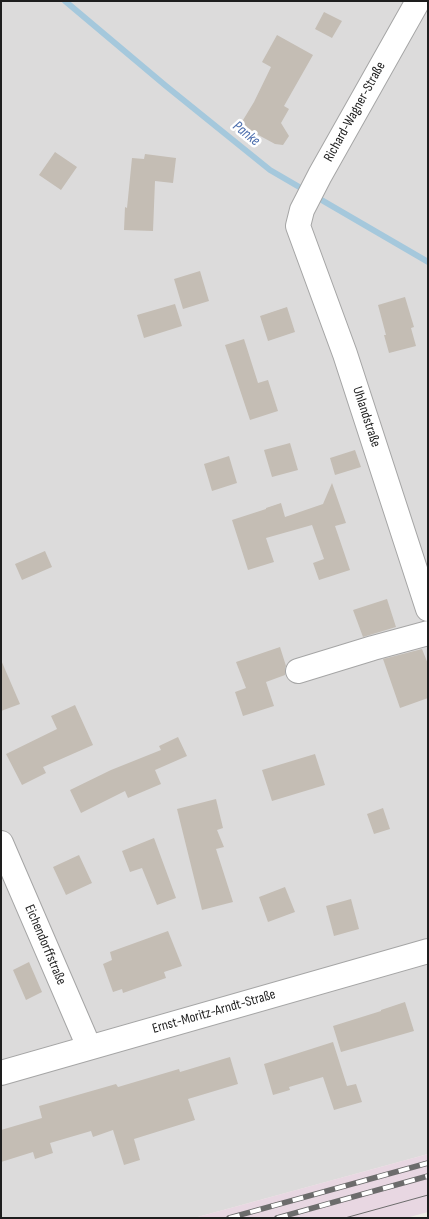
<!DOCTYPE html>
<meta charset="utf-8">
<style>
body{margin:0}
#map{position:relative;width:429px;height:1219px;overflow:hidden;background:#efede5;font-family:"Sofia Sans Condensed",sans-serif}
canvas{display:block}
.frame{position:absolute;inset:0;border:2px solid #1e1e1e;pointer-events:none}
</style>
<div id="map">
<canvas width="429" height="1219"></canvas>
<div class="frame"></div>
</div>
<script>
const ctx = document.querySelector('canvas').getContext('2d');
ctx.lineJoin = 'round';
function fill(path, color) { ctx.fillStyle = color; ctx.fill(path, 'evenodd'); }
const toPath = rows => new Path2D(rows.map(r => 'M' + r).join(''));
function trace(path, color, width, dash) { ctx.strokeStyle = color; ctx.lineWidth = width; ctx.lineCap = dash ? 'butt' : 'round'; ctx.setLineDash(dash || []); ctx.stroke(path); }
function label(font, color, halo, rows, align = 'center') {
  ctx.font = font + ' "Sofia Sans Condensed",sans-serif'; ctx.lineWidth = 5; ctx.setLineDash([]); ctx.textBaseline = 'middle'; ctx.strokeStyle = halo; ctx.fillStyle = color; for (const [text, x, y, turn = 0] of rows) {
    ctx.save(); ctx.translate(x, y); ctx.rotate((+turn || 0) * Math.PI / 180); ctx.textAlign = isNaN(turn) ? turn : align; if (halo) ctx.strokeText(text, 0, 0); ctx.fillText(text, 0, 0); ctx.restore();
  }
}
fill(toPath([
 [1,1,428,1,428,1154,194,1218,1,1218]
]), '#dcdbdb');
fill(toPath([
 [428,1154,428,1212,406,1218,194,1218]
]), '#e8d7e2');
trace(toPath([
 [65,1,166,86,270,170,428,262]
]), '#a5c8dc', 6);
fill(toPath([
 [324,12,342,21,332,38,315,29],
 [277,35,313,55,284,106,289,109,281,123,289,136,283,145,275,144,240,125,254,102,271,67,262,62],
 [55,152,77,167,61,190,39,175],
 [145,154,176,158,173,183,155,181,153,231,124,230,125,207,127,208,132,158,144,159],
 [200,271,209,301,183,309,174,279],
 [405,297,414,327,411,328,416,346,389,353,384,335,386,335,378,305],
 [175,304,182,326,144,338,137,315],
 [287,307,295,332,268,341,260,316],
 [244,339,258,383,268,380,278,411,250,420,225,345],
 [290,443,298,470,272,477,264,450],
 [355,450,361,467,335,475,330,458],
 [229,456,237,483,212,491,204,464],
 [332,483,346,523,335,526,350,570,319,580,313,563,324,559,312,525,266,538,274,562,248,570,232,520,266,509,266,508,281,503,285,517,323,504],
 [45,551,52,567,22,580,15,564],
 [387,599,396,627,363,637,353,610],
 [280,647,286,666,285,668,285,675,266,682,274,706,243,716,235,692,246,688,236,662],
 [422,649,428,664,428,698,400,708,383,659],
 [1,660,20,704,1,711],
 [75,705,93,745,43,767,46,773,22,785,6,754,57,729,51,716],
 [178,737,187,756,155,770,161,784,128,798,125,791,81,813,70,790,111,770,161,750,159,746],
 [315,754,325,785,272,801,262,770],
 [216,799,223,828,217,830,224,847,216,849,233,902,202,910,177,809],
 [383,808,390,829,374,834,367,814],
 [154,838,176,898,157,905,142,868,130,872,122,851],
 [79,855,92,883,66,895,53,867],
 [285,887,295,912,268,922,259,897],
 [351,899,359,929,334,936,326,906],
 [168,931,182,966,164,972,166,978,123,993,122,989,113,992,103,964,112,960,110,952],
 [29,962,42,992,26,1000,13,970],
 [405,1002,414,1031,341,1052,333,1026,381,1011,381,1010],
 [333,1042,347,1086,356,1084,362,1102,334,1110,323,1077,289,1087,290,1090,273,1095,264,1064],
 [230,1057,238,1084,188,1099,195,1120,134,1139,140,1160,124,1165,113,1130,93,1137,91,1131,50,1143,53,1153,35,1159,33,1152,1,1162,1,1130,42,1118,39,1106,116,1084,118,1087,179,1069,180,1072]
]), '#c4bdb4');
const minor = toPath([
 [418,1,320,175,302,210,298,226,345,354,428,609],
 [298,671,373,648,428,633],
 [1,843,89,1047],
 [1,1073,428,951]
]);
trace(minor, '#a5a5a5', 26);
trace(minor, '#fff', 24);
trace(toPath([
 [345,1218,428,1195]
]), '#6c6c6c', 1);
const rail = toPath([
 [229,1218,428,1163],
 [277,1218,428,1176]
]);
trace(rail, '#6c6c6c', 5.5);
trace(rail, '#fff', 4, [11]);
label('14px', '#1e1e1e', '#fff', [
 ["Richard-Wagner-Straße",355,112,-61],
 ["Uhlandstraße",366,417,72],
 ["Eichendorffstraße",45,945,67],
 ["Ernst-Moritz-Arndt-Straße",214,1012,-16]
]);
label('italic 15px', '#4c6ead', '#fff', [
 ["Panke",246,134,39]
]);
</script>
